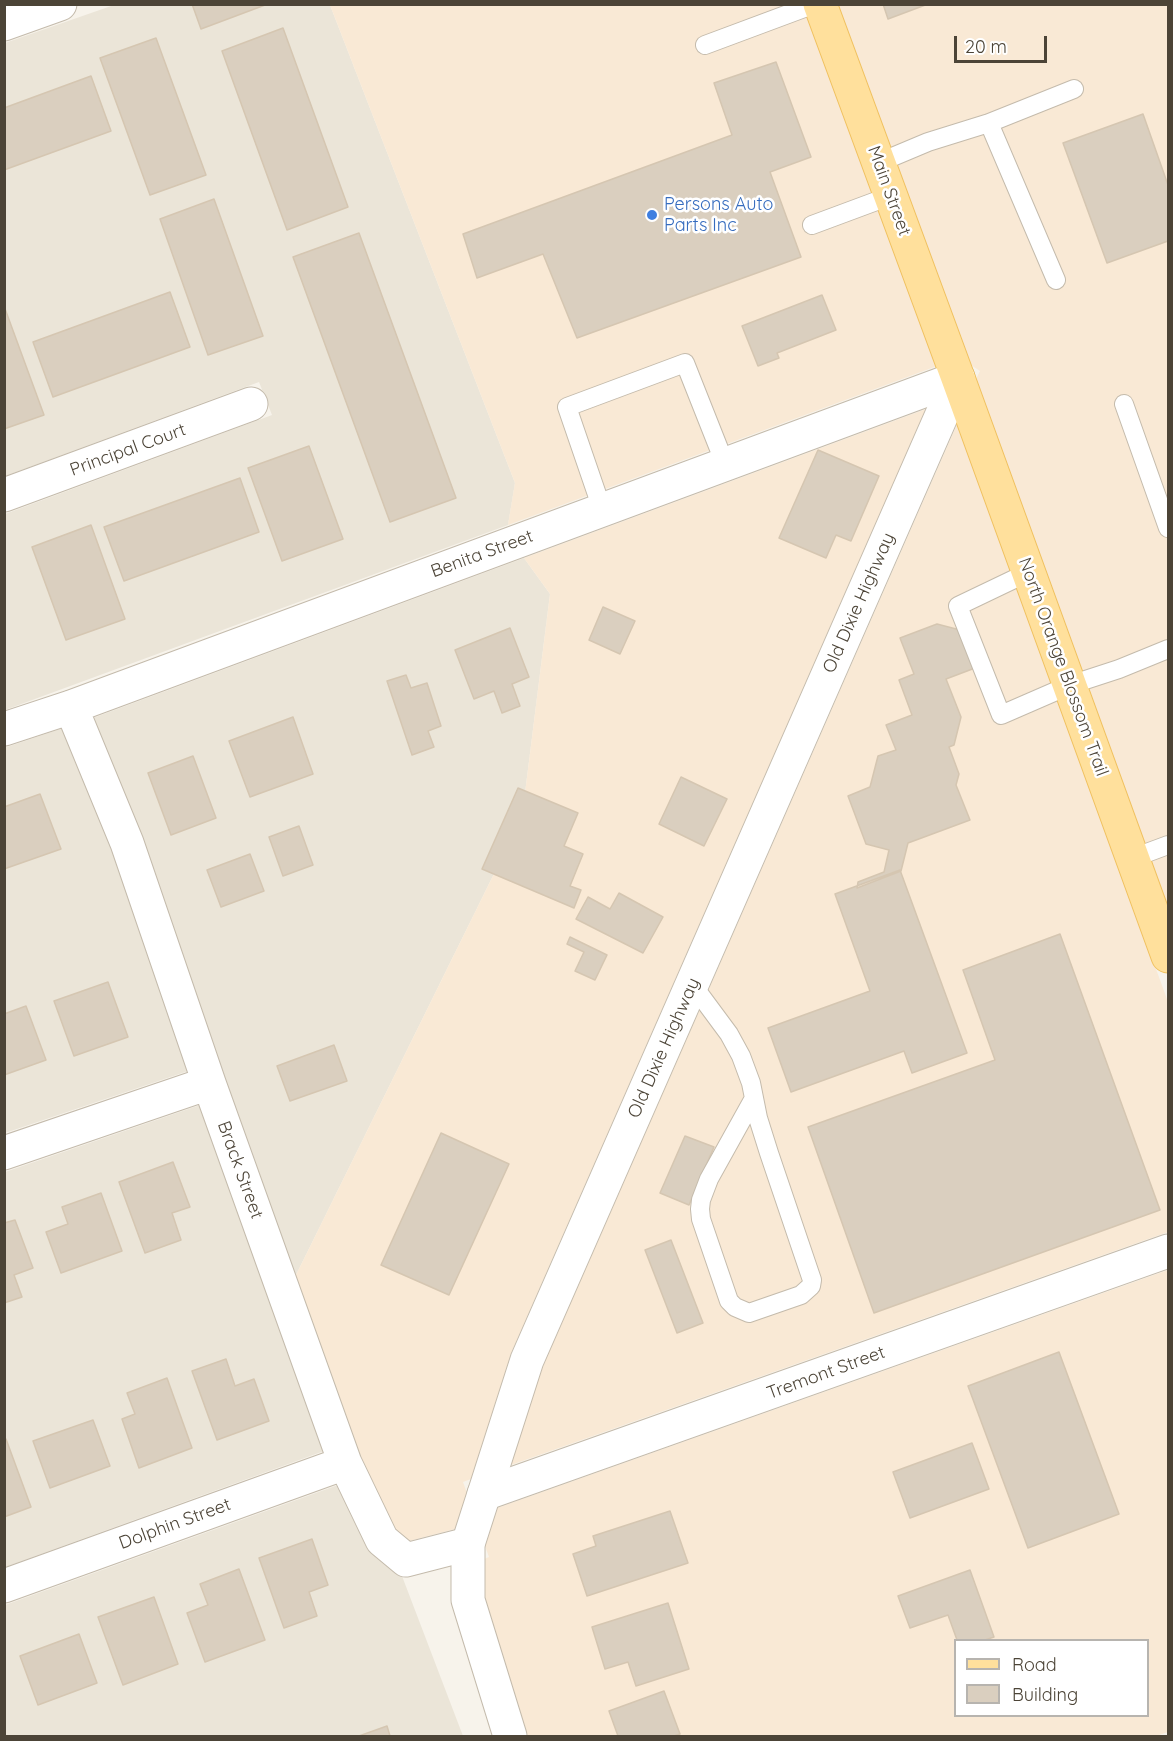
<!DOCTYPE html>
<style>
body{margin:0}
#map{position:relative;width:1173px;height:1741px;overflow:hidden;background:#f7f3eb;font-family:Quicksand,sans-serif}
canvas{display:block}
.frame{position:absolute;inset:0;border:6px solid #4c4437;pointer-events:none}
.legend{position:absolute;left:954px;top:1639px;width:195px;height:78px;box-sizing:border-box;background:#fff;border:2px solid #b7b4af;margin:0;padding:8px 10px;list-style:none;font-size:18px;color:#4c4437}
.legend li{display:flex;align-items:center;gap:12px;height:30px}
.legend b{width:30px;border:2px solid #b7b4af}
.scale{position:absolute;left:954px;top:36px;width:93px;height:27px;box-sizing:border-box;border:3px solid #4c4437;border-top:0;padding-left:8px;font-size:18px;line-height:21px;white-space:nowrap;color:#4c4437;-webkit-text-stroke:4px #fff;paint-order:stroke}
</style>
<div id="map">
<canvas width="1173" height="1741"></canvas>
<div class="frame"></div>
<ul class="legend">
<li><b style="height:8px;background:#ffe09c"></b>Road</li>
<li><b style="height:16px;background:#dacfbf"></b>Building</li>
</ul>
<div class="scale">20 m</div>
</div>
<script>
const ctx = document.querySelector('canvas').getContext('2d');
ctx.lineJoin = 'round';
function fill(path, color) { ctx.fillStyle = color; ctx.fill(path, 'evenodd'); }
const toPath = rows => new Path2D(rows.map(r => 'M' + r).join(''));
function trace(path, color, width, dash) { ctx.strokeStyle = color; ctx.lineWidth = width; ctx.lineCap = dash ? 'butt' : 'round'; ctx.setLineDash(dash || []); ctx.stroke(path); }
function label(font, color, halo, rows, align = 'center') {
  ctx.font = font + ' Quicksand,sans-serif'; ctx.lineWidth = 5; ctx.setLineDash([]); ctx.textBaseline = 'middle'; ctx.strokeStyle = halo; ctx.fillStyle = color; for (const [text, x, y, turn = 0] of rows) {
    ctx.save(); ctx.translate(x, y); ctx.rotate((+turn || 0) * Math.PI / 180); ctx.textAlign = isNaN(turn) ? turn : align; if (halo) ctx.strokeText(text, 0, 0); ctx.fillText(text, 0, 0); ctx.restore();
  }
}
fill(toPath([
 [114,5,330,5,515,483,508,525,5,710,5,514,272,415,259,382,5,476,5,43],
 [524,558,550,594,522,817,295,1277,93,718],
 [63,728,112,849,188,1071,5,1133,4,748],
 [200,1105,324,1451,5,1567,5,1172],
 [338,1485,368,1548,397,1574,402,1576,463,1736,5,1736,5,1605]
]), '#ebe5d8');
fill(toPath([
 [330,5,803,5,937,366,508,525,515,483],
 [837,5,1168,5,1168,907,976,379,980,371,971,365],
 [926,409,512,1351,471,1479,463,1482,467,1493,455,1529,409,1541,395,1529,360,1456,295,1277,522,817,550,594,524,558],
 [958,422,1168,1002,1168,1232,511,1465,542,1368],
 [1168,1270,1168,1732,1156,1736,527,1736,484,1599,484,1559,489,1557,485,1546,497,1508],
 [956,1640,1148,1640,1148,1716,956,1716]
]), '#f9e9d5');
const building = toPath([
 [192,4,265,4,265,5,201,29,192,4],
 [883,4,928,4,888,19,883,4],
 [283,28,348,207,287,230,222,51,283,28],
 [156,38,206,175,150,195,100,58,156,38],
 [776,62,811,157,770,172,801,257,577,338,543,254,477,278,463,234,732,135,714,83,776,62],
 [91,76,111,131,4,170,4,108,91,76],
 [1143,114,1168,185,1168,241,1107,263,1063,143,1143,114],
 [214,199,263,336,208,355,160,219,214,199],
 [359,233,456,498,390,522,293,257,359,233],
 [170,292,190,347,53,397,33,342,170,292],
 [822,295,836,330,777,353,779,358,758,366,742,326,822,295],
 [4,306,44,415,4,429,4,306],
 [309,446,343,539,282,561,248,468,309,446],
 [818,450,879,476,851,541,836,535,826,558,779,538,818,450],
 [240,478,259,532,124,581,104,527,240,478],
 [91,525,125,619,66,640,32,547,91,525],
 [603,607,635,621,620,654,589,640,603,607],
 [937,624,960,630,975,668,946,679,961,717,954,745,949,747,959,774,956,785,970,820,908,843,901,871,857,888,858,882,884,872,889,850,866,844,848,796,870,787,878,756,896,750,886,725,912,715,899,680,914,674,900,638,937,624],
 [510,628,529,677,512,684,520,706,502,713,494,691,474,699,455,650,510,628],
 [406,675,411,688,427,683,441,726,428,731,434,747,412,755,387,681,406,675],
 [293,717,313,774,250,797,229,741,293,717],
 [193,756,216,818,171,835,148,773,193,756],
 [681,777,727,799,704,846,659,824,681,777],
 [518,788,578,813,564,846,583,854,570,886,581,890,574,908,482,869,518,788],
 [40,794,61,849,4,869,4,807,40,794],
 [299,826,313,865,283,876,269,837,299,826],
 [250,854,264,891,221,907,207,870,250,854],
 [900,870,967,1053,912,1073,904,1051,791,1092,768,1028,870,991,835,894,900,870],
 [619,893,663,917,643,953,576,919,588,897,610,909,619,893],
 [1060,934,1160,1210,874,1313,808,1127,995,1060,963,970,1060,934],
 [570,937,607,955,595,980,575,971,584,952,567,944,570,937],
 [108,982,128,1037,74,1056,54,1001,108,982],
 [26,1006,46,1060,4,1075,4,1014,26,1006],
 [334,1045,347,1081,290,1101,277,1066,334,1045],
 [441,1133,509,1164,449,1295,381,1265,441,1133],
 [685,1136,714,1147,689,1205,660,1193,685,1136],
 [173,1162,190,1207,172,1213,181,1240,145,1253,119,1182,173,1162],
 [101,1193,122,1251,61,1273,46,1232,68,1224,62,1207,101,1193],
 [15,1220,33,1268,14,1275,22,1297,4,1303,4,1223,15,1220],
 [671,1240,703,1323,677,1333,645,1250,671,1240],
 [1059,1352,1119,1514,1028,1548,968,1386,1059,1352],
 [226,1359,235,1386,254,1379,269,1421,217,1440,192,1371,226,1359],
 [167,1378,192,1448,139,1468,122,1419,135,1414,127,1393,167,1378],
 [93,1420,110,1466,50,1488,33,1441,93,1420],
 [6,1439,31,1507,4,1517,4,1440,6,1439],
 [972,1443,989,1489,910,1518,893,1472,972,1443],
 [670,1511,688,1563,587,1596,573,1554,596,1546,593,1536,670,1511],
 [312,1539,328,1585,309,1592,317,1616,284,1628,259,1558,312,1539],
 [239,1569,265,1640,205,1662,187,1613,208,1605,200,1584,239,1569],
 [970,1570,994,1637,985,1640,957,1640,948,1615,910,1628,898,1596,970,1570],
 [154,1597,178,1664,123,1685,98,1617,154,1597],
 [668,1603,689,1669,636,1686,628,1662,605,1669,592,1627,668,1603],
 [79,1634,97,1683,38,1705,20,1656,79,1634],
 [664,1691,680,1734,674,1736,618,1736,609,1711,664,1691],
 [387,1726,390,1736,359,1736,387,1726]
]);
fill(building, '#dacfbf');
trace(building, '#d5c6b1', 1.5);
const service = toPath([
 [705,45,815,4],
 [989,123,1056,280],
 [878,163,928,142,989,123,1074,89],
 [812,225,890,196],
 [1124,404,1168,528],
 [602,509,567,407,685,363,725,464],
 [1029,572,958,606,1001,715,1070,685,1119,669,1168,649],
 [1133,858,1168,845],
 [692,984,729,1034,741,1056,751,1083,758,1118,769,1153,812,1280,811,1286,801,1295,749,1313,735,1307,729,1301,701,1219,700,1209,701,1200,709,1179,754,1098]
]);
const minor = toPath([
 [4,24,60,4],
 [4,495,251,404],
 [71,707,127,843,209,1083,345,1463,382,1540,406,1560,468,1544],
 [4,729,71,707,958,378],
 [4,1153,209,1083],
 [484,1494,1168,1251],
 [4,1586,345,1463]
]);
const tertiary = toPath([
 [510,1736,468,1600,468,1544,527,1360,958,378]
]);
const primary = toPath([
 [820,4,958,378,1168,956]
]);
trace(service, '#c4bbac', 20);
trace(minor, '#c4bbac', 35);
trace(tertiary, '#c4bbac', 35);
trace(primary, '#f0c160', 35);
trace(service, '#fff', 18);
trace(minor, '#fff', 33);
trace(tertiary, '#fff', 33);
trace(primary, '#ffe09c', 33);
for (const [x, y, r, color] of [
 [652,215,6,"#3f7fe0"]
]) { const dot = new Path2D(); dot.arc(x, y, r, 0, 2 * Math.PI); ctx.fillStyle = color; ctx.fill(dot); trace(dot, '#fff', 2); }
label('18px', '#4c4437', '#fff', [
 ["Main Street",889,191,70],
 ["Principal Court",128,450,-20],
 ["Benita Street",482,554,-20],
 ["Old Dixie Highway",859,603,-66],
 ["North Orange Blossom Trail",1063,667,70],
 ["Old Dixie Highway",664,1048,-66],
 ["Brack Street",240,1170,70],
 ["Tremont Street",826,1373,-20],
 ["Dolphin Street",175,1524,-20]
]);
label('18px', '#366cbe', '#fff', [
 ["Persons Auto",664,205],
 ["Parts Inc",664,226]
], 'left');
</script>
